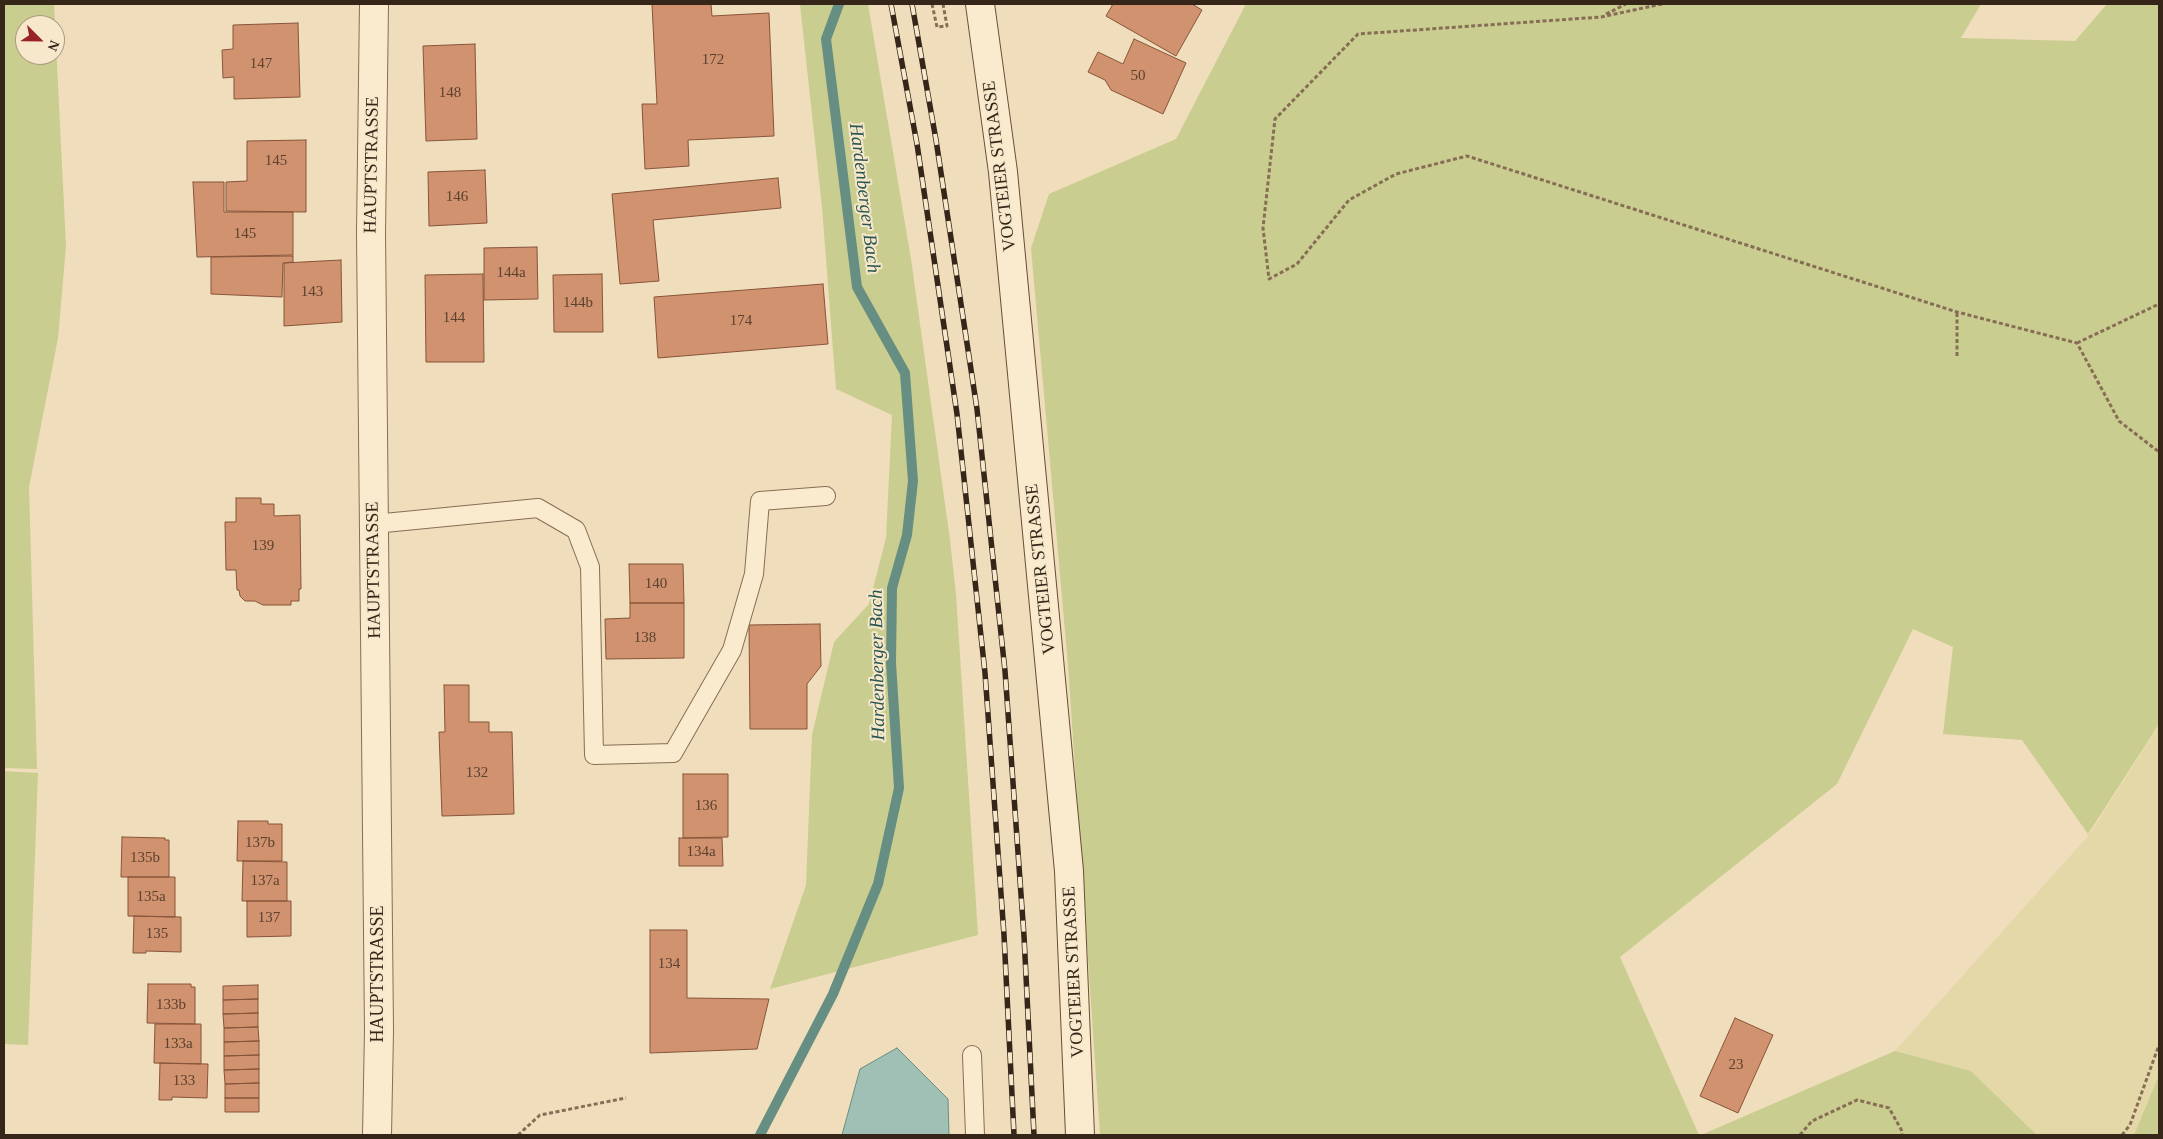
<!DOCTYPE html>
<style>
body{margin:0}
#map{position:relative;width:2163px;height:1139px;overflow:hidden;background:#efddbb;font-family:"Times New Roman",serif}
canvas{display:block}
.frame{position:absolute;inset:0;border:5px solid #36261a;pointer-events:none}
.north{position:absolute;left:15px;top:15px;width:50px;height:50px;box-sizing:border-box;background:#f7e8cb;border:1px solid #aa9a84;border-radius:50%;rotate:113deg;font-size:14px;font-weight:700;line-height:20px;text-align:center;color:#36261a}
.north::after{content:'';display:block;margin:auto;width:18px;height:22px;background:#992229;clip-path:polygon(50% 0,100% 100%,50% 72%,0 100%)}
</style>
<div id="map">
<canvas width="2163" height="1139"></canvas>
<div class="frame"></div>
<div class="north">N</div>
</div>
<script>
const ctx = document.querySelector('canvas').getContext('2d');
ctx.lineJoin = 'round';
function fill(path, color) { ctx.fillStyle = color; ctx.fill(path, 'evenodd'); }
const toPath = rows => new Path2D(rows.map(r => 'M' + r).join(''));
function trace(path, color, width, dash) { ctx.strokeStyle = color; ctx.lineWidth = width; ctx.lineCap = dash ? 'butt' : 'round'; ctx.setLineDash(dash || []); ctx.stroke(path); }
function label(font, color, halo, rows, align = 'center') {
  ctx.font = font + ' "Times New Roman",serif'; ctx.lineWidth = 4; ctx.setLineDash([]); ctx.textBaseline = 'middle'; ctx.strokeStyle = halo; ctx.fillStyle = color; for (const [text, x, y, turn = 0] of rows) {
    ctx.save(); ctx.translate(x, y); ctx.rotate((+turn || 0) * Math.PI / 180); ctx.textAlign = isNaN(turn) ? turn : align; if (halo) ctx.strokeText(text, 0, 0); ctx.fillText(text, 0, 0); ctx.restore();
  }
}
fill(toPath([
 [2159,725,2159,1075,2134,1135,2037,1135,1971,1071,1895,1051,2089,835]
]), '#e5d8a8');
fill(toPath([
 [4,4,54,4,66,246,58,338,29,487,37,769,4,768],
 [25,25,55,25,55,55,25,55],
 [800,4,868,4,911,259,950,540,956,594,978,935,770,989,806,885,812,735,834,642,869,604,886,538,892,415,836,389,822,207],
 [1246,4,1981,4,1961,38,2075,41,2107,4,2159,4,2159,724,2088,834,2022,740,1943,734,1953,647,1913,629,1837,784,1620,957,1699,1135,1100,1135,1068,665,1031,248,1049,194,1176,139],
 [4,771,38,773,28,1045,4,1044],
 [1895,1051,1971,1071,2037,1135,1701,1135],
 [2159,1075,2159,1135,2134,1135]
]), '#c9cd8f');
const water = toPath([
 [897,1048,948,1099,949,1135,842,1135,860,1069,897,1048]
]);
fill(water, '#a0c0b5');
trace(water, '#678e82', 1);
trace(toPath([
 [760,1135,833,994,878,884,899,788,891,663,892,588,907,535,913,481,905,373,857,287,826,39,839,4]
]), '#678e82', 10);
const building = toPath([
 [652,4,711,4,712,16,769,13,774,136,688,140,689,166,645,169,642,104,657,104,652,4],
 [1113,4,1192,4,1202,10,1176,56,1106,16,1113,4],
 [298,23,300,97,234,99,234,77,223,78,222,50,233,49,233,25,298,23],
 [1134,39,1186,63,1163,114,1111,90,1105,80,1088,72,1098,52,1123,64,1134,39],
 [475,44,477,139,426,141,423,46,475,44],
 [306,140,306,212,226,211,226,182,247,181,247,141,306,140],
 [485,170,487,223,429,226,428,172,485,170],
 [778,178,781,208,653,220,659,281,620,284,612,194,778,178],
 [193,182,224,182,224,212,293,212,293,255,197,257,193,182],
 [537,247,538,299,484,300,484,248,537,247],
 [293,256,293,262,283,263,282,297,211,294,211,257,293,256],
 [341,260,342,322,284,326,284,263,341,260],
 [483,274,484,362,426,362,425,275,483,274],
 [602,274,603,332,554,332,553,275,602,274],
 [823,284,828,344,658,358,654,297,823,284],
 [236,498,261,498,261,504,274,504,274,516,300,515,301,589,299,589,299,601,291,601,291,605,263,605,255,601,245,601,240,596,239,590,237,590,236,570,226,570,225,522,236,522,236,498],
 [629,564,683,564,684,603,630,603,629,564],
 [630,603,684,603,684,658,606,659,605,619,630,618,630,603],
 [820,624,821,666,807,684,807,729,750,729,749,625,820,624],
 [444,685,469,685,469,722,489,722,489,732,512,732,514,814,442,816,439,732,445,732,444,685],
 [683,774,728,774,728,837,683,838,683,774],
 [238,821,268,821,268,824,282,824,282,861,237,861,238,821],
 [122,837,165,838,165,840,169,840,169,877,121,877,122,837],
 [679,838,722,838,723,866,679,866,679,838],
 [243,861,287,862,287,901,242,901,243,861],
 [128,877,175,877,175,917,128,916,128,877],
 [247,901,291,901,291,936,247,937,247,901],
 [134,916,181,917,181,952,146,951,146,953,133,953,134,916],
 [650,930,687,930,687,998,769,999,757,1049,650,1053,650,930],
 [148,984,191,984,191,987,195,987,195,1024,147,1023,148,984],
 [258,985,258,999,223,1000,223,986,258,985],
 [258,999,258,1013,223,1014,223,1000,258,999],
 [258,1013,258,1027,224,1028,223,1014,258,1013],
 [1735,1018,1773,1035,1738,1113,1700,1096,1735,1018],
 [155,1024,201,1024,201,1064,154,1063,155,1024],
 [258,1027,259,1041,224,1042,224,1028,258,1027],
 [259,1041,259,1055,224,1056,224,1042,259,1041],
 [259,1055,259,1069,224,1070,224,1056,259,1055],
 [160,1063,208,1064,207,1098,172,1097,172,1100,159,1100,160,1063],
 [259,1069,259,1083,225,1084,224,1070,259,1069],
 [259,1083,259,1098,225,1098,225,1084,259,1083],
 [225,1098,259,1098,259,1112,225,1112,225,1098]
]);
fill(building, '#d0926f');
trace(building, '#875439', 1);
const service = toPath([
 [374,524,538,508,576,530,590,567,594,755,673,753,732,650,754,574,760,501,826,496],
 [972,1055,975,1135]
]);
const minor = toPath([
 [374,4,371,233,379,1031,377,1135]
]);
const secondary = toPath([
 [980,4,1003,172,1069,871,1080,1135]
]);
trace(service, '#876d55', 20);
trace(minor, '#876d55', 30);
trace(secondary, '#694e38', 30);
trace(toPath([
 [932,4,937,27,947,26,943,4],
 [1662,4,1601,17,1358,34,1275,119,1263,228,1269,279,1297,264,1349,200,1396,174,1467,156,1957,312,2077,343,2119,421,2159,452],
 [1606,14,1626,4],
 [2077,343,2159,304],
 [1957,356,1957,312],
 [518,1135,540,1115,626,1098],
 [1800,1135,1812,1121,1857,1100,1889,1108,1902,1131,1902,1135],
 [2122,1135,2130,1125,2159,1045]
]), '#876d55', 3, [4, 2.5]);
trace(service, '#faebcf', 18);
trace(minor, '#faebcf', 28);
trace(secondary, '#faebcf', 28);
const rail = toPath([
 [891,4,917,144,957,414,985,673,1004,935,1014,1135],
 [912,4,936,140,977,409,1005,671,1024,936,1034,1135]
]);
trace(rail, '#36261a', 5.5);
trace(rail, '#f7e8cb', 4, [11]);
label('15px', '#5c412f', null, [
 ["172",713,60],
 ["147",261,64],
 ["50",1138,76],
 ["148",450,93],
 ["145",276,161],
 ["146",457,197],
 ["145",245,234],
 ["144a",511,273],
 ["143",312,292],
 ["144b",578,303],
 ["144",454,318],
 ["174",741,321],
 ["139",263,546],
 ["140",656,584],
 ["138",645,638],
 ["132",477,773],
 ["136",706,806],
 ["137b",260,843],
 ["134a",701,852],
 ["135b",145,858],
 ["137a",265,881],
 ["135a",151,897],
 ["137",269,918],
 ["135",157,934],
 ["134",669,964],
 ["133b",171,1005],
 ["133a",178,1044],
 ["23",1736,1065],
 ["133",184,1081]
]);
label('18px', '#36261a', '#f7e8cb', [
 ["HAUPTSTRASSE",372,165,-89],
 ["VOGTEIER STRASSE",1000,166,-97],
 ["VOGTEIER STRASSE",1041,569,-96],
 ["HAUPTSTRASSE",374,570,-91],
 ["VOGTEIER STRASSE",1074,972,-93],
 ["HAUPTSTRASSE",378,974,-90]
]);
label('italic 19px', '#295651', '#f7e8cb', [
 ["Hardenberger Bach",864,198,83],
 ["Hardenberger Bach",878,665,-91]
]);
</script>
